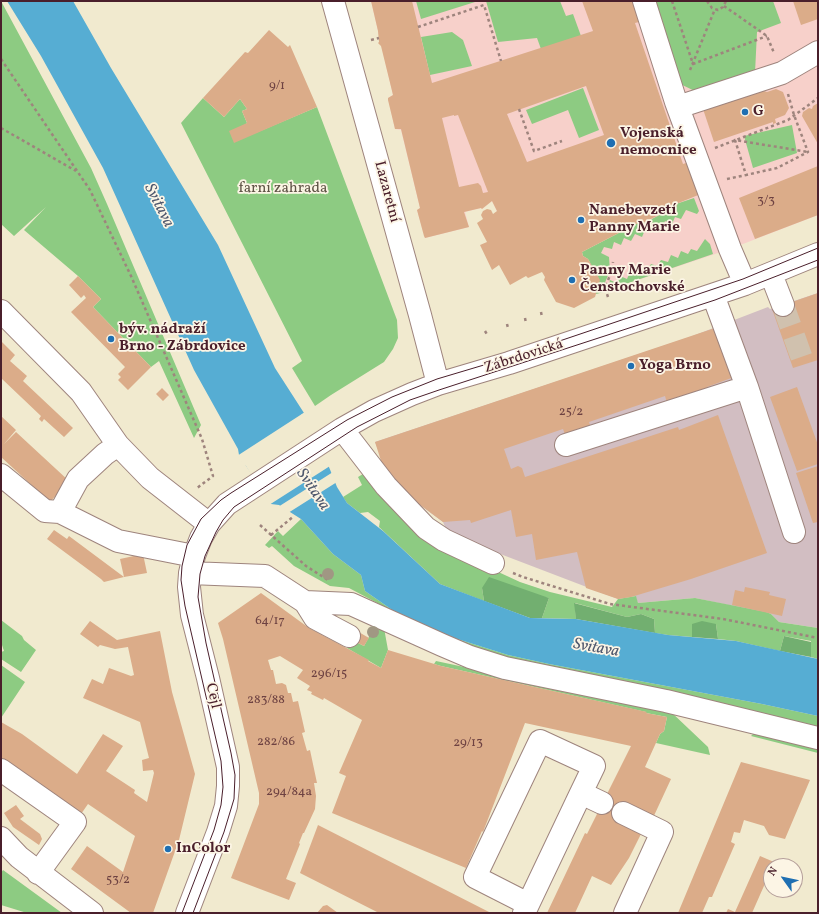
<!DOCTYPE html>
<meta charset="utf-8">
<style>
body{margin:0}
#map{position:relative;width:819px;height:914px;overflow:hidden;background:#f1eacf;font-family:Vollkorn,serif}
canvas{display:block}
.frame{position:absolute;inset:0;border:2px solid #4a1f2b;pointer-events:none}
.north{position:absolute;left:763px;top:858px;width:40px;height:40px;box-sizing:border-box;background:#fcf5e5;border:1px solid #b59f9b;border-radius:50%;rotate:303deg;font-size:11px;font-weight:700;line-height:16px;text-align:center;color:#4a1f2b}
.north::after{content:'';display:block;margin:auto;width:14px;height:18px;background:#1f6fb2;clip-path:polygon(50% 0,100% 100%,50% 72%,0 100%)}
</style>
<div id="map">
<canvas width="819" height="914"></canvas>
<div class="frame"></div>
<div class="north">N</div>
</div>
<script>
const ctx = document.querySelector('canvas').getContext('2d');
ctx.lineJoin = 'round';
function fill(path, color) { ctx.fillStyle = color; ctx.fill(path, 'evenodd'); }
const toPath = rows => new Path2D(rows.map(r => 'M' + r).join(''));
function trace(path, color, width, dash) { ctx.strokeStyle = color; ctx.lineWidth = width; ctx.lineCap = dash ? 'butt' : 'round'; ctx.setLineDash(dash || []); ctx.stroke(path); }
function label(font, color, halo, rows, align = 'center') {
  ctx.font = font + ' Vollkorn,serif'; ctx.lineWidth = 3.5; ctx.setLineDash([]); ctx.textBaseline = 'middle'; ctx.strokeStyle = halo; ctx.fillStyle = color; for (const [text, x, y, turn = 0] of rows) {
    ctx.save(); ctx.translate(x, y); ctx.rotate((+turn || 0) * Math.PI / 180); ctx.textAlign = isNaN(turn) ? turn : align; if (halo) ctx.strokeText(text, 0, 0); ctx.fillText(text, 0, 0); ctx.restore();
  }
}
fill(toPath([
 [371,1,818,1,818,215,730,249,596,294,599,279,588,259,583,256,642,221,644,223,656,216,503,224,492,201,482,209,481,208,465,212,469,227,425,238,417,210,420,208,401,130,395,129,388,98,393,95]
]), '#f7d0ca');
fill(toPath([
 [818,293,818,628,779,622,771,614,695,598,638,603,635,596,618,599,448,534,443,522,392,484,375,442,690,337,768,307,770,309]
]), '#d2bec2');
fill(toPath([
 [1,1,91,168,107,204,201,425,194,438,159,361,151,367,93,307,101,299,78,276,24,230,46,207,14,236,1,224],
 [416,1,474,1,475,2,421,19],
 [486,1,560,1,566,16,573,14,581,36,541,49,537,38,498,42],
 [649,1,773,1,781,23,757,32,755,73,699,93,676,82],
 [452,32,463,40,472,66,430,75,421,37],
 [583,88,599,130,579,138,568,110,532,124,526,110],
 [203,98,224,117,240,99,247,109,242,111,247,123,234,142,317,107,397,320,398,338,393,349,384,362,331,395,315,406,292,368,302,361,181,123],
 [792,125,797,153,753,168,744,136],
 [694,198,699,211,697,214,686,210,681,219,675,217,672,224,665,221,662,228,655,226,652,232,645,230,642,237,635,234,631,241,624,238,621,245,614,242,612,249,604,247,601,253,609,257,610,271,603,287,604,292,596,294,599,279,588,259,583,256,582,252,642,221,644,223,677,206,676,204],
 [705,239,710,244,713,254,608,290,610,280,617,283,620,276,627,279,630,272,637,275,640,268,647,270,651,264,657,266,661,260,668,262,671,255,678,258,681,251,688,254,691,249,697,251],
 [363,474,481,564,520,582,550,592,612,607,618,599,636,596,638,603,695,598,766,612,771,614,779,622,818,628,818,659,811,657,811,641,784,636,780,651,736,641,718,639,716,624,692,624,692,637,668,635,655,633,654,619,641,614,627,617,575,603,576,619,542,618,549,598,482,588,484,601,440,584,379,527,380,521,368,512,360,513,347,503,343,497,362,485,358,477],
 [301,519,333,554,361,575,365,591,398,614,349,588,330,586,294,566,272,546,269,548,265,545,278,531,283,536],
 [1,620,22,636,24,640,36,650,21,672,1,659,1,652,4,651,2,645,1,645],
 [376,624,384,628,388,650,381,668,347,648,352,640,364,646],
 [451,637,508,655,549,664,762,704,818,716,818,732,609,684,449,643],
 [436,661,670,711,708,747,710,755,656,743,660,734,664,731,667,717,646,713,646,712,441,666,434,664],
 [1,665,25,682,1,718],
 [758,729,818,745,818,753,751,736],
 [3,870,62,913,27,913,1,905,1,873]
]), '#8dcb82');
fill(toPath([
 [489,577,549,598,542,618,530,618,484,601,482,588],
 [574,603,627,617,641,614,654,619,655,633,576,619],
 [702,621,716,624,718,639,692,637,692,624],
 [784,636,811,642,811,657,780,651]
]), '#72af70');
fill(toPath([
 [7,1,73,1,111,68,218,245,275,368,304,413,301,415,325,457,337,487,347,503,383,531,440,584,530,618,576,619,668,635,736,641,818,659,818,716,762,704,549,664,508,655,451,637,398,614,365,591,361,575,333,554,301,519,279,505,271,504,239,455,238,449,194,370,103,168,41,56]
]), '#56add3');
fill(toPath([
 [305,412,305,414,303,416,327,456,330,466,269,505,246,466,237,456],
 [333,472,337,482,288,513,278,507]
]), '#f1eacf');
fill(toPath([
 [371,1,412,1,432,83,593,31,582,1,634,1,639,22,635,23,683,164,708,156,718,187,676,204,677,206,643,223,642,221,582,252,583,256,588,259,600,280,595,297,574,308,556,302,544,280,545,277,542,272,528,278,526,276,510,285,499,265,492,270,480,245,487,242,477,223,483,219,481,215,483,211,487,209,491,210,493,214,497,211,492,201,482,209,481,208,464,212,469,227,425,238,424,236,417,210,420,208,401,129,395,129,388,100,388,98,393,95,381,46,378,43,379,42,378,31],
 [586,86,604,135,527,162,507,114],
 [454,115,454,116,458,115,488,192,483,193,481,186,478,183,459,187,442,118],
 [793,1,818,1,818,19,801,25],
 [269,30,288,47,290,45,317,107,234,143,229,131,247,123,242,111,247,109,240,99,224,117,203,98,245,52,248,53],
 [763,88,764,91,767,92,776,89,783,92,789,108,785,115,775,119,776,123,773,124,773,122,714,142,703,109],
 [818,103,818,144,802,116,803,112,809,108,812,109,813,106],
 [818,166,818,215,755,239,739,198],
 [78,276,101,299,93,307,151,367,128,390,118,380,121,377,118,374,125,367,71,312,86,298,84,295,81,298,69,285],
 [818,293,818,360,793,368,772,309],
 [715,328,734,377,707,387,708,389,667,403,665,396,589,422,591,428,566,437,563,429,504,449,511,469,518,466,522,468,525,477,678,427,679,430,718,415,767,553,691,579,631,597,618,599,586,588,577,552,536,560,532,534,516,537,511,510,471,523,470,520,443,522,392,484,383,467,375,442],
 [1,341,15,355,10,361,27,376,23,381,73,428,64,437,44,419,42,422,39,419,41,416,1,378],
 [797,387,818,445,818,464,797,471,770,397],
 [162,388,169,395,163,401,156,394],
 [1,416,16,430,4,444,16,432,69,481,50,502,1,457],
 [818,466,818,522,813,523,796,473],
 [54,530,67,539,69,536,124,577,104,582,101,579,47,539],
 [143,554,147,573,124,577,120,559],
 [745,587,770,592,769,595,786,599,782,616,732,605,735,590,744,592],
 [261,593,309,628,369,660,368,661,381,668,388,650,441,666,647,712,646,713,667,717,664,731,660,734,645,767,671,779,652,820,643,830,629,858,611,885,592,876,575,913,547,913,585,833,587,834,631,746,525,723,483,832,482,831,466,868,332,813,346,776,339,773,362,720,324,698,323,700,311,694,312,692,307,690,310,686,297,678,303,670,280,656,268,660,271,670,273,670,276,684,282,683,286,685,288,693,291,693,293,702,298,701,305,732,302,733,307,751,310,750,317,783,314,783,316,796,315,809,304,833,303,833,299,843,300,844,286,879,296,883,289,900,231,878,259,804,259,793,223,639,218,623],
 [90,621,117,640,160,631,172,692,195,774,179,840,153,913,131,913,71,869,87,846,123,872,135,836,88,804,81,814,1,760,1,722,22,734,77,774,103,734,123,746,106,771,135,790,134,793,147,802,154,773,153,770,143,771,142,760,149,758,140,722,83,698,92,679,103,684,109,668,131,676,134,675,128,647,115,649,100,645,98,647,80,634],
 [357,631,369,638,364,646,352,640],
 [741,762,810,780,785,839,769,835,764,826,744,820,740,833,734,832,731,842,735,844,712,897,709,897,702,913,678,913],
 [16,805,24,816,20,819,40,834,42,839,39,845,13,827,4,813],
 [318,825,491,913,379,913,300,873],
 [760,856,774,862,773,866,771,866,771,870,752,913,726,913,728,909,735,912],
 [327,905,338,913,317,913,323,906]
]), '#dbac89');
trace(toPath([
 [783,305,804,364]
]), '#d0c1ae', 22, [22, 11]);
const minor = toPath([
 [333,1,420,315,438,384],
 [644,1,676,102,730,249,745,284],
 [678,107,782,73,818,52],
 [771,274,783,305],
 [713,295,747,387,794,532],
 [1,311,81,392,118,445,150,478,209,524],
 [342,429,386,486,426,528,444,540,493,563],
 [118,445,105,454,78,479,60,512,118,541,194,556],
 [566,445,747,387],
 [1,475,45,511,60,512],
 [190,573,265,576,305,602,315,618,349,636],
 [305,602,351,604,442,645,470,657,505,668,666,701,818,738],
 [1,770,75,822,38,873],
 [623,813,662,832,625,913],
 [1,838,19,857,92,913],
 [528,904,475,877,540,741,594,766,581,793],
 [187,913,218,832,226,806,228,786,228,767,208,678,192,615,189,587,190,573,194,556,201,538,209,524,227,504,342,429,374,411,412,394,438,384,509,363,745,284,818,254],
 [524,913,581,793,602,803]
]);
trace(minor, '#9e847d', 24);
trace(toPath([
 [672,1,693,64,767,36],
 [707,1,712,8,718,10,723,7,726,1],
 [724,6,767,36,774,53],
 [418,27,484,5,501,61],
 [371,40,379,38],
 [1,59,90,190,131,276,202,439,213,476,197,488],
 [690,70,715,9],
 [788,94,794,115,808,152,777,168,746,175,735,140,808,152],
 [519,109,534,151,562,141],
 [1,128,76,171],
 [715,148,788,120,818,98],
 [727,179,746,175],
 [608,297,605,288,612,270,613,262],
 [541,312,542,317],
 [525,318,526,323],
 [507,324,508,328],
 [485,331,488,336],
 [260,525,306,566,328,580],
 [271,535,294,516],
 [513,573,523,577,610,604,723,619,818,638]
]), '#9e847d', 2.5, [3, 3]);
trace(minor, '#fff', 22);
trace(toPath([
 [182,913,214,830,221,805,223,787,221,761,185,606,181,580,182,566,187,545,201,519,221,500,231,493,347,420,392,397,437,379,524,353,743,279,818,248],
 [193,913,224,832,234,799,235,775,231,753,206,643,198,597,200,574,205,556,216,532,223,520,234,507,357,427,410,400,439,390,715,300,818,260]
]), '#4a1f2b', 1);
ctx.fillStyle = '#a09783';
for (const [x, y] of [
 [328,574],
 [373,632]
]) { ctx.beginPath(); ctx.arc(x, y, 6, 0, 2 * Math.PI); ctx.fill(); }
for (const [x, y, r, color] of [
 [745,112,4,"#1f6fb2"],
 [611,143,5,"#1f6fb2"],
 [581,220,4,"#1f6fb2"],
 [572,280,4,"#1f6fb2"],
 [111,339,4,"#1f6fb2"],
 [631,366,4,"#1f6fb2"],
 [168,849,4,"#1f6fb2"]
]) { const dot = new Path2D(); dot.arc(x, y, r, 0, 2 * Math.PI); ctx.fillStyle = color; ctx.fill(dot); trace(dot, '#fcf5e5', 1.5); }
label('13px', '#6e4242', null, [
 ["9/1",277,87],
 ["3/3",766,202],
 ["25/2",571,413],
 ["64/17",270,622],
 ["296/15",329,675],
 ["283/88",266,701],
 ["282/86",276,743],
 ["29/13",468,744],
 ["294/84a",289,793],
 ["53/2",118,881]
]);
label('bold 15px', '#4a1f2b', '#fcf5e5', [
 ["G",753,112],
 ["Vojenská",620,134],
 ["nemocnice",620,151],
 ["Nanebevzetí",589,211],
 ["Panny Marie",589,228],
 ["Panny Marie",580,271],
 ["Čenstochovské",580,288],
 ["býv. nádraží",119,330],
 ["Brno - Zábrdovice",119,347],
 ["Yoga Brno",639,366],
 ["InColor",176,849]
], 'left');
label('15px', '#5e5345', '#fcf5e5', [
 ["farní zahrada",283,189]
]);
label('15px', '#4a1f2b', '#fcf5e5', [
 ["Lazaretní",386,192,75],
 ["Zábrdovická",524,357,-18],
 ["Cejl",212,696,77]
]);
label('italic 16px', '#4f586e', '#fcf5e5', [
 ["Svitava",158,206,63],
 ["Svitava",312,490,56],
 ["Svitava",596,649,10]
]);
</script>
